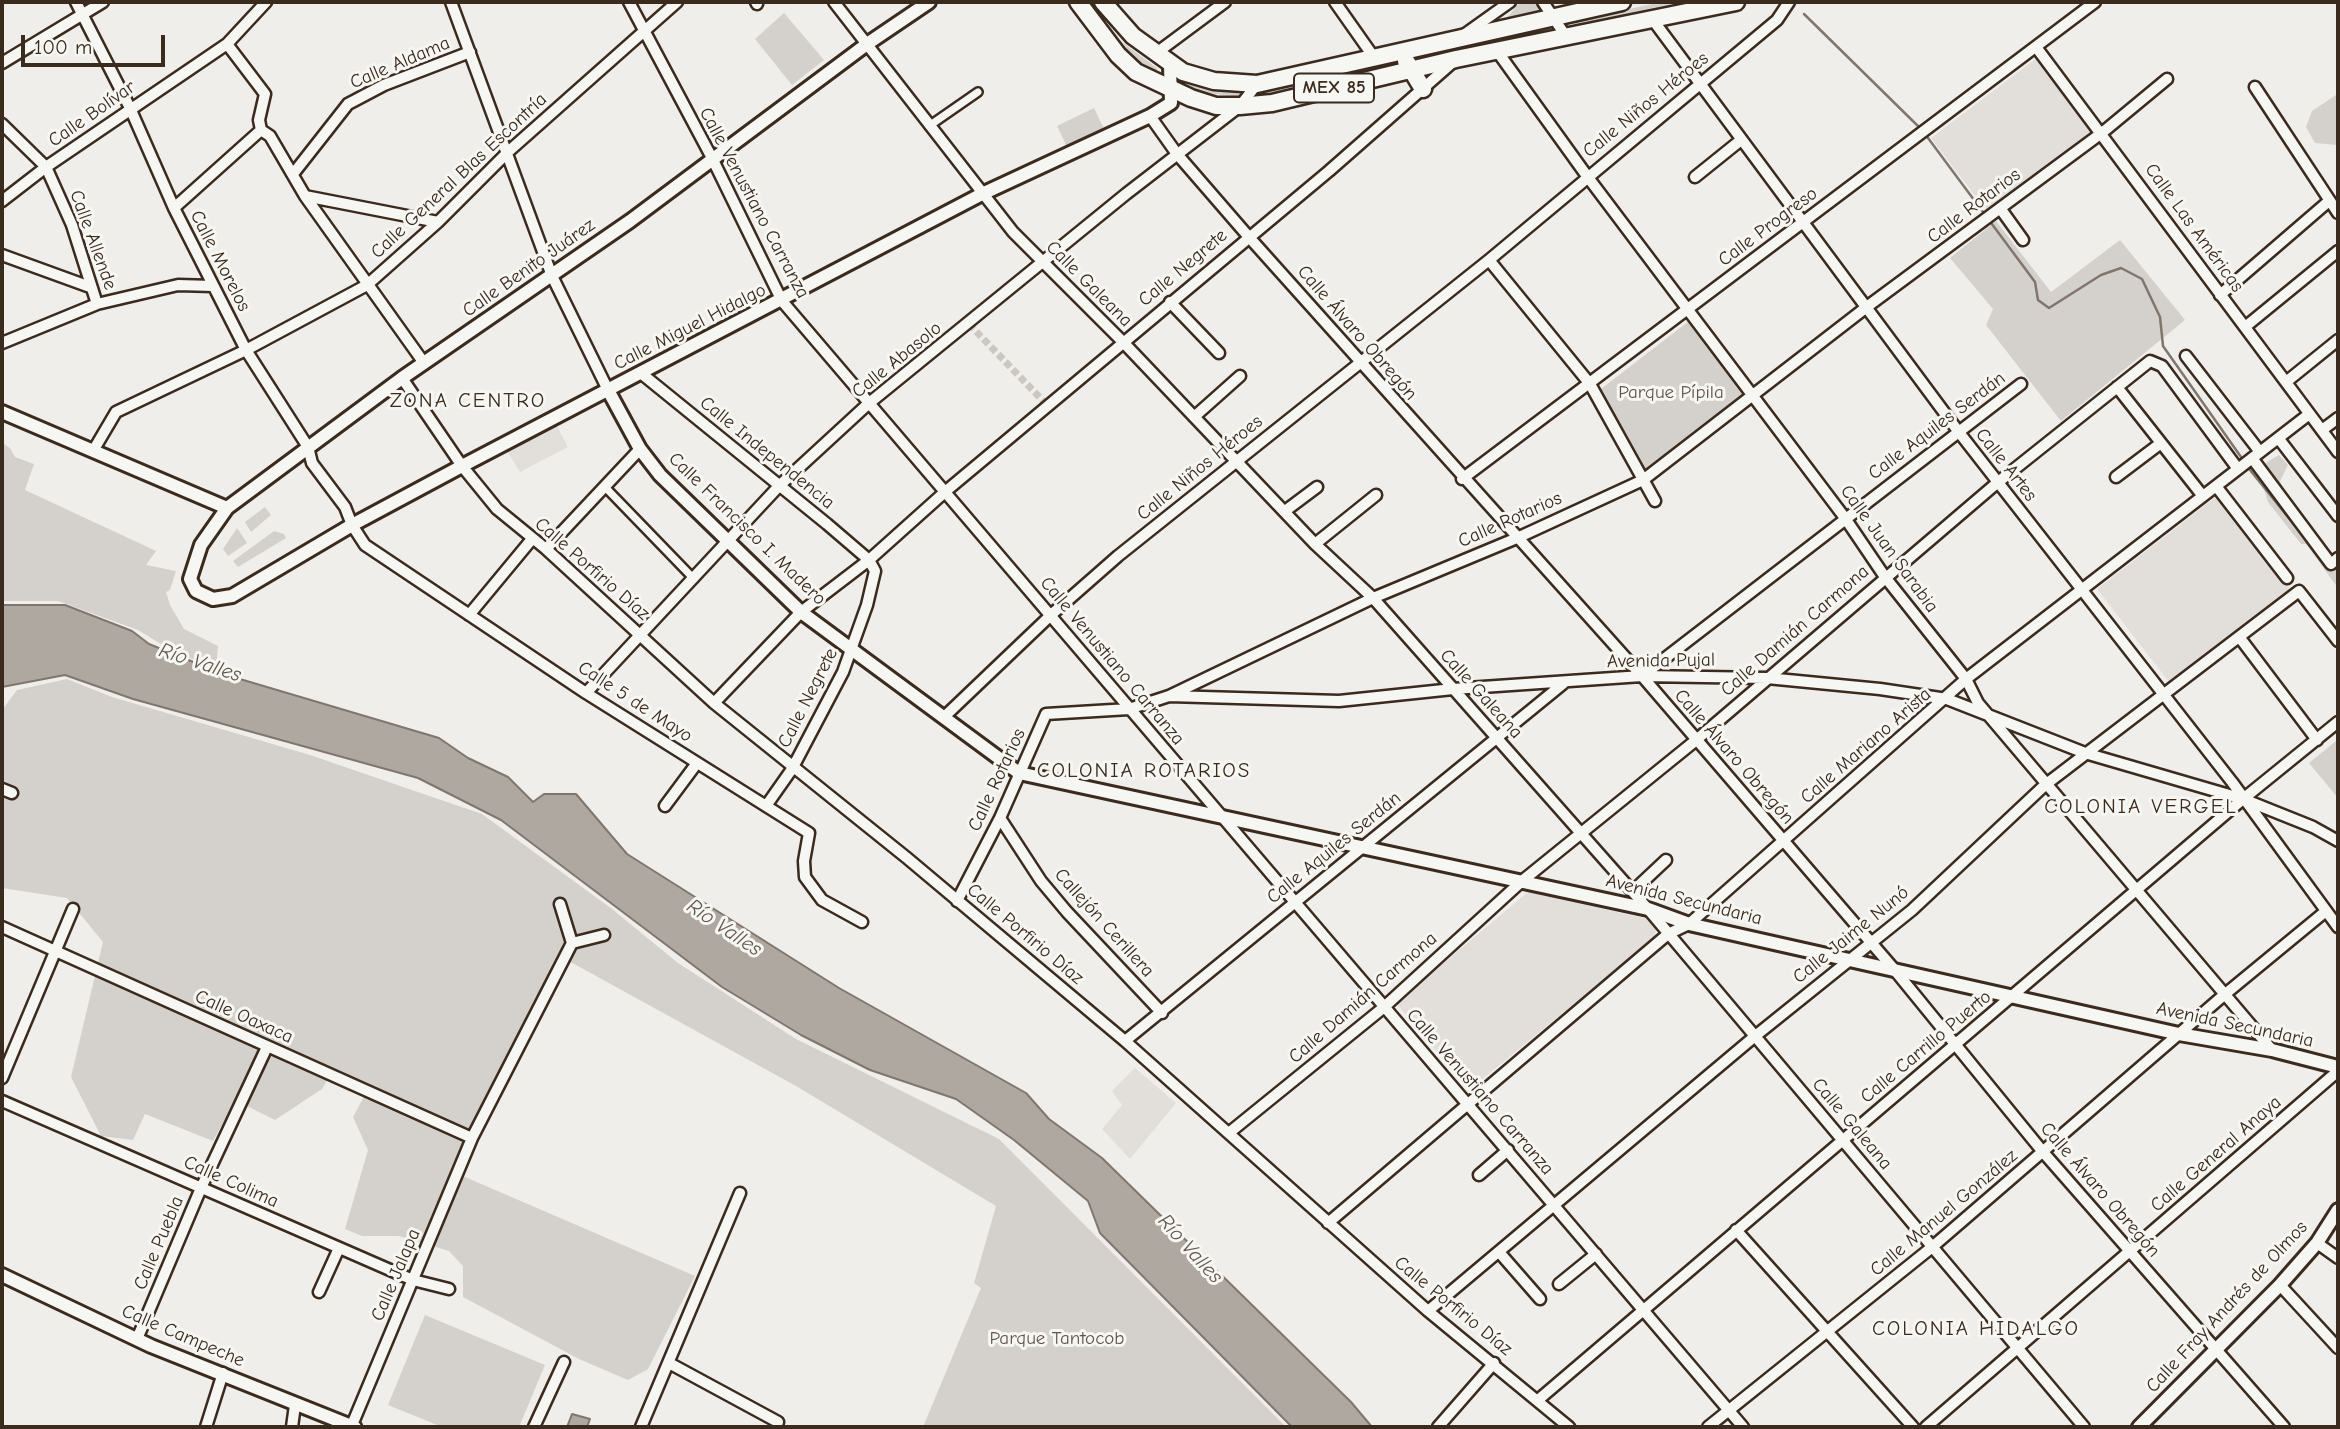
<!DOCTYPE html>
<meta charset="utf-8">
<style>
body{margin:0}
#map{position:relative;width:2340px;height:1429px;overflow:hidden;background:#efeeea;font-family:"Comic Neue",sans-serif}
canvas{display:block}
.frame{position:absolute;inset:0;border:4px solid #3b2a1e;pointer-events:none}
.scale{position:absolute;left:21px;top:35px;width:144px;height:32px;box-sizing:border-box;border:4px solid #3b2a1e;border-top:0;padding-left:9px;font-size:21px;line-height:24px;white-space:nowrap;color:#3b2a1e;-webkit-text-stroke:5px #f6f6f2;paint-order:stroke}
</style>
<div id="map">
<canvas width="2340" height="1429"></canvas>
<div class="frame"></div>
<div class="scale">100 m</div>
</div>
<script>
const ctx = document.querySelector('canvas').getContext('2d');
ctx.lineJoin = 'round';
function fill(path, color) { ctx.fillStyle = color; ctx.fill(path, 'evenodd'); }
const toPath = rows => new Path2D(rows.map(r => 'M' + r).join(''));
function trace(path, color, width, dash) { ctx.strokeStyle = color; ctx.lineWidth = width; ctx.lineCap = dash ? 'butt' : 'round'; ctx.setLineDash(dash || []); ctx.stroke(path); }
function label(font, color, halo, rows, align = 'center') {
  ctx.font = font + ' "Comic Neue",sans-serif'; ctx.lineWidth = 6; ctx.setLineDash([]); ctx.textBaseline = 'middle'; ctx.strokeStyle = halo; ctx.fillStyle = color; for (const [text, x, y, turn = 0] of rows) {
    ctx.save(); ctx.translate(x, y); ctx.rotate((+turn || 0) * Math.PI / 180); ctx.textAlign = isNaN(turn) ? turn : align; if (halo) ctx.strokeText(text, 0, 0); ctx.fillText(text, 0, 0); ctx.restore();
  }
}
fill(toPath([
 [2038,57,2094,131,1988,213,1931,138],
 [557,426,568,447,520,472,507,451],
 [2217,496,2291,590,2169,682,2097,589],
 [1528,892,1652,920,1657,926,1654,938,1469,1090,1396,1003],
 [1135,1068,1176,1103,1130,1159,1102,1129,1122,1105,1112,1091]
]), '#e2dfdb');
fill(toPath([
 [1085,2,1091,2,1122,42,1157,68,1158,77,1129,57],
 [1520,2,1537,2,1544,11,1506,19],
 [1662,2,1680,2,1575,25,1573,21],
 [784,13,824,60,792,85,755,39],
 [1552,25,1555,30,1457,51,1466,44],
 [1393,62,1400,67,1263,95,1263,92,1321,80,1331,74],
 [1186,82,1241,90,1243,94,1239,97,1207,93,1184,86],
 [2336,95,2338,95,2338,145,2315,143,2306,127,2312,111],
 [1094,108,1106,133,1069,151,1057,126],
 [1996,221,2051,292,2120,240,2185,320,2061,421,1986,325,1993,309,1950,258],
 [1689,321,1744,394,1646,469,1601,389],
 [2,443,10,448,15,457,34,464,25,490,156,551,146,565,176,571,170,590,166,592,170,605,184,629,218,646,216,668,174,652,138,630,58,601,2,601],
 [2279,455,2288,465,2280,481,2292,513,2332,560,2338,559,2338,588,2306,544,2301,544,2268,502,2259,474,2267,462],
 [265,507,271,515,251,532,245,522],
 [237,528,247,543,228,556,223,549],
 [274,531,284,534,286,538,238,567,233,561],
 [67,679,112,697,310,755,482,814,612,909,678,963,796,1039,999,1139,1286,1427,923,1427,981,1288,974,1283,996,1206,796,1086,567,960,458,1174,695,1276,648,1369,628,1380,579,1359,463,1297,463,1266,449,1251,399,1236,362,1236,345,1229,368,1150,353,1117,368,1089,332,1072,322,1089,275,1120,235,1100,213,1141,145,1114,133,1140,101,1136,71,1077,103,942,67,898,2,888,2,710,17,690],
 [2336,741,2338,745,2338,798,2309,763],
 [425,1315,545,1365,519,1427,442,1427,388,1405]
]), '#d4d1cc');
const water = toPath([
 [2,605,65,605,132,631,149,644,223,674,439,738,468,758,508,777,533,802,544,794,576,794,627,854,839,988,1026,1093,1049,1119,1102,1158,1351,1402,1372,1427,1292,1427,1100,1233,1088,1201,1014,1140,956,1099,870,1070,801,1035,722,987,501,820,418,778,133,699,65,675,2,687,2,605],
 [572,1414,590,1419,587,1427,567,1427,572,1414]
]);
fill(water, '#afa8a1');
trace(water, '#81766d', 2);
trace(toPath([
 [1804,14,1920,128],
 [1928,138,2035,282,2038,300,2049,308,2101,275,2121,268,2142,279,2160,317,2163,346,2241,457],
 [2250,470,2305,538]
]), '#81766d', 2.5);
trace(toPath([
 [969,324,1049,407]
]), '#cbc7c1', 7, [7, 3.5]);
const pedestrian = toPath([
 [929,126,978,92],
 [605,487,694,579]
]);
const minor = toPath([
 [76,2,130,108,174,208,246,350,308,447,312,463,345,507,352,525,365,545,586,693,809,833,804,861,805,877,822,900,862,922],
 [451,2,552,276,608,390],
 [629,2,712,158,782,301,1743,1427],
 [756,2,757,4],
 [834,2,1013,232,1123,342,1315,544,1373,598,1648,909,2084,1427],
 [1335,2,1373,56],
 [1543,2,1567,38],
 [1653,20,1958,431,2232,782,2338,927],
 [1465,34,1510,2],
 [227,44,265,94,259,120,261,130,270,136,305,196,424,363],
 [2036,47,2338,452],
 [1497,51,1587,176,1845,518,1885,577,1966,679,1978,703,2272,1050],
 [1155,54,1225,2],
 [2,63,103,2],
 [2255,87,2338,213],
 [1150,116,1177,154,1248,236,1642,676,1893,968,2043,1152,2284,1427],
 [2,124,46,167,72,225,97,304],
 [293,174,348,104,384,85,470,52],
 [1695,177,1741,140],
 [305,196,438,222],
 [2,201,46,167,227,44,266,2],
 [174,208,261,130],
 [2000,208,2023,240],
 [2,255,90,287],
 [1489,260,1590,384,1655,501],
 [2220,295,2329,201],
 [1170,302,1219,353],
 [2245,327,2338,251],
 [2,343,97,304,178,285,213,286],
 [2186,356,2260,452],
 [642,374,827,524,869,560,875,571,867,605,843,672,792,769,766,806],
 [402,378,462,466,497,509,546,549,714,703,907,858,1125,1041,1428,1311,1569,1427],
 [2286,382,2338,340],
 [2117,387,2202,495],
 [1194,417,1240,376],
 [2322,430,2338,418],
 [2279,439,2338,516],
 [93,451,116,412,246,350,367,285,438,222,509,151,677,2],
 [2252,458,2331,564,2338,558],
 [2116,477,2161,443],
 [1462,479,2095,2],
 [2216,486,2287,578],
 [1285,511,1317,487],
 [1315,544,1376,495],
 [546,549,640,449],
 [469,615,532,539],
 [2240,638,2317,740],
 [1642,676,2021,384],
 [586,693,779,486,868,404,1126,194,1240,106,1257,84],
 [1169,696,1339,701,1453,689,1642,676,1767,678,1880,689,1947,699,2085,753,2243,799,2313,827,2338,841],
 [714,703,801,612,869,560,946,491,1329,171,1453,62],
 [944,717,1052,614,1118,556,1489,260,1777,20,1789,2],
 [2,789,12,793],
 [665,806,697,763],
 [1000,818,1041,881,1067,912,1162,1013],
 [1633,891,1666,860],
 [957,901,1000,818,1046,714,1129,709,1169,696,1373,598,1517,538,1643,480,1868,306,2103,132,2167,79],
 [2,927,472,1138],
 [572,943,604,935],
 [1125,1041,1564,683],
 [2,1078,73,909],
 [2,1101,413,1280,449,1289],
 [1230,1132,1383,1008,1522,881,1695,741,1997,483,2150,361,2162,366,2238,469],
 [1479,1175,1508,1150],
 [1328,1223,1668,934,1689,924,1966,679,2308,415],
 [1736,1230,1913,1427],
 [2317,1243,2338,1258],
 [1499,1252,1540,1299],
 [1559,1284,1596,1254],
 [2280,1285,2338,1348],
 [319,1292,339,1248],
 [1428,1311,1754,1037,1912,910,2045,785,2299,591,2338,641],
 [137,1339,201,1188,267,1047],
 [669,1363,778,1422],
 [1538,1400,2243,799,2338,722],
 [206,1427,223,1373],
 [292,1427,295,1405],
 [356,1427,352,1425,472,1138,572,943,560,904],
 [534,1427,564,1362],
 [641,1427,740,1193],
 [1438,1427,1494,1363],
 [1708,1427,1931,1248,2224,995,2326,911],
 [1926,1427,2338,1071]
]);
const tertiary = toPath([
 [929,2,867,44,630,221,402,378,227,508,201,545,190,579,196,591,213,599,232,596,352,525,462,466,982,194,1150,116,1171,103,1170,65],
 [608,390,640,449,660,475,801,612,1019,773,1648,909,1689,924,2179,1034,2272,1050,2338,1067],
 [2,412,227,508],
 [2,1275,151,1346,354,1427],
 [2139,1427,2280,1285,2317,1243,2338,1210]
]);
const primary = toPath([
 [1078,2,1118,55,1136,72,1191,98,1216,106,1240,106,1272,103,1456,59,1736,2],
 [1103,2,1133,36,1183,72,1214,81,1257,84,1622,2],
 [1406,61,1423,89]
]);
trace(pedestrian, '#3b2a1e', 12);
trace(minor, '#3b2a1e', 15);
trace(tertiary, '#3b2a1e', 18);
trace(primary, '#3b2a1e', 21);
trace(pedestrian, '#f6f6f2', 7);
trace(minor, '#f6f6f2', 10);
trace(tertiary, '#f6f6f2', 12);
trace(primary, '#f6f6f2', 16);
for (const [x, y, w] of [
 [1334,88,80]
]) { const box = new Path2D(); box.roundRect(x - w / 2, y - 14.5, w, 29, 5); ctx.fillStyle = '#f6f6f2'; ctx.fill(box); trace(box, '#3b2a1e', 2); }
label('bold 18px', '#3b2a1e', null, [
 ["MEX 85",1334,88]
]);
label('19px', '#3b2a1e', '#f6f6f2', [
 ["Calle Aldama",400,63,-23],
 ["Calle Niños Héroes",1646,105,-39],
 ["Calle Bolívar",92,114,-35],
 ["Calle General Blas Escontría",459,176,-43],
 ["Calle Venustiano Carranza",754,203,62],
 ["Calle Rotarios",1974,206,-37],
 ["Calle Progreso",1768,227,-37],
 ["Calle Las Américas",2194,228,54],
 ["Calle Allende",93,240,70],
 ["Calle Morelos",220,261,63],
 ["Calle Benito Juárez",529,268,-35],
 ["Calle Negrete",1183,268,-40],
 ["Calle Galeana",1089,284,45],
 ["Calle Miguel Hidalgo",690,327,-27],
 ["Calle Álvaro Obregón",1357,333,49],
 ["Calle Abasolo",897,360,-39],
 ["Calle Aquiles Serdán",1937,426,-37],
 ["Calle Independencia",767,453,39],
 ["Calle Artes",2006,465,52],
 ["Calle Niños Héroes",1200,468,-39],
 ["Calle Rotarios",1510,520,-24],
 ["Calle Francisco I. Madero",747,529,44],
 ["Calle Juan Sarabia",1889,549,54],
 ["Calle Porfirio Díaz",592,569,41],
 ["Calle Damián Carmona",1795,631,-41],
 ["Calle Venustiano Carranza",1112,661,50],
 ["Avenida Pujal",1661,661,-1],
 ["Calle Galeana",1481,694,48],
 ["Calle Negrete",808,698,-63],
 ["Calle 5 de Mayo",635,702,33],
 ["Calle Mariano Arista",1866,746,-41],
 ["Calle Álvaro Obregón",1734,757,49],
 ["Calle Rotarios",997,780,-65],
 ["Calle Aquiles Serdán",1334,848,-39],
 ["Avenida Secundaria",1684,900,14],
 ["Callejón Cerillera",1104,923,48],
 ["Calle Porfirio Díaz",1025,934,40],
 ["Calle Jaime Nunó",1851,935,-39],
 ["Calle Damián Carmona",1363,998,-41],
 ["Calle Oaxaca",244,1017,24],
 ["Avenida Secundaria",2235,1025,12],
 ["Calle Carrillo Puerto",1926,1047,-40],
 ["Calle Venustiano Carranza",1480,1092,49],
 ["Calle Galeana",1852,1124,50],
 ["Calle General Anaya",2216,1154,-41],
 ["Calle Colima",231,1182,24],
 ["Calle Álvaro Obregón",2100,1190,49],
 ["Calle Manuel González",1944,1213,-40],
 ["Calle Puebla",159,1243,-67],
 ["Calle Jalapa",396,1275,-67],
 ["Calle Porfirio Díaz",1453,1306,39],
 ["Calle Fray Andrés de Olmos",2227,1307,-47],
 ["Calle Campeche",183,1336,23]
]);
label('19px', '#61544a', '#f6f6f2', [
 ["Parque Pípila",1671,393],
 ["Parque Tantocob",1057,1339]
]);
ctx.letterSpacing = '2px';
label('21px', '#3b2a1e', '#f6f6f2', [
 ["ZONA CENTRO",468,401],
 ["COLONIA ROTARIOS",1144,771],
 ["COLONIA VERGEL",2141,807],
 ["COLONIA HIDALGO",1976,1329]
]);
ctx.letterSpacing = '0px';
label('italic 21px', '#64564c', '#f6f6f2', [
 ["Río Valles",200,663,18],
 ["Río Valles",724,928,34],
 ["Río Valles",1190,1249,48]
]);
</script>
